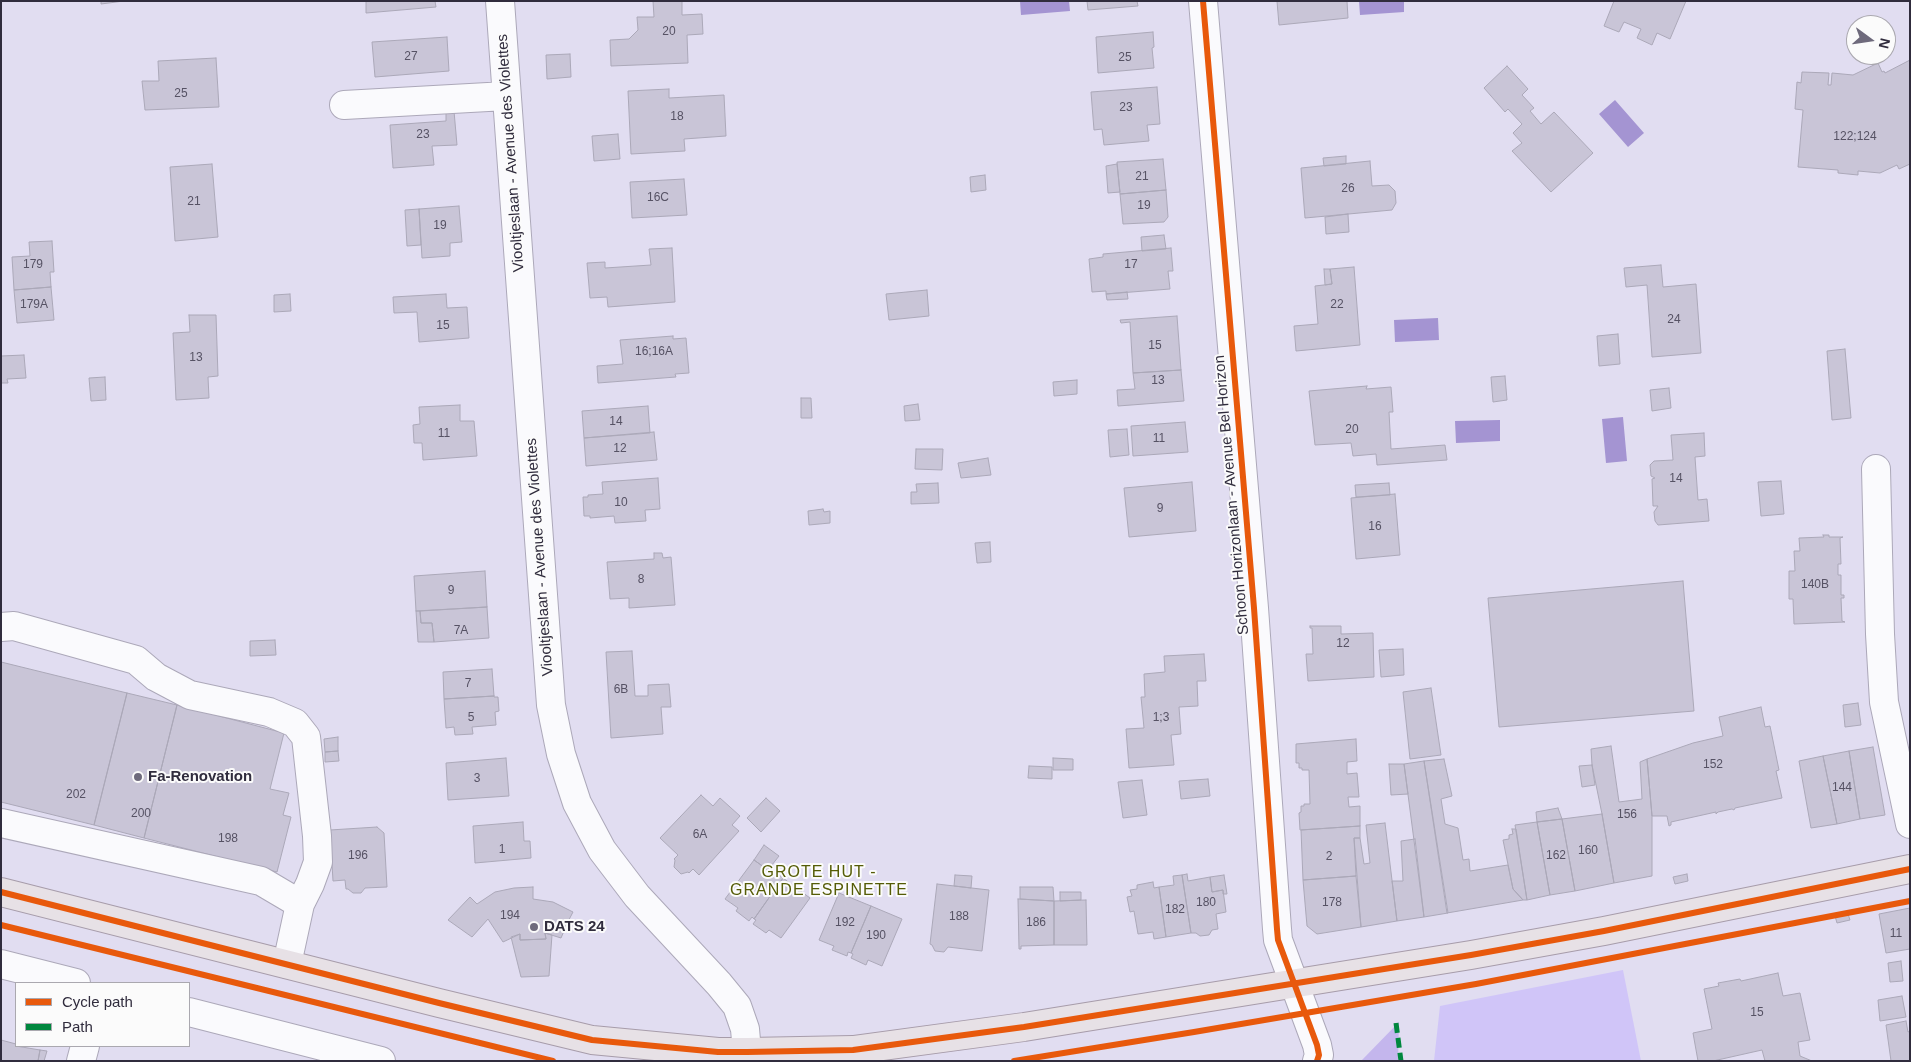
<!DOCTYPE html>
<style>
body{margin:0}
#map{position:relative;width:1911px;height:1062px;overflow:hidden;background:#e1ddf1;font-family:Helvetica,sans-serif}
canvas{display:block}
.frame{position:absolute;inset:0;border:2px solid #302c3d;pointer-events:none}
.legend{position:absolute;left:15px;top:982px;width:175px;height:65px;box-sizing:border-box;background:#fbfbfb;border:1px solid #aaa8af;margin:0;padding:6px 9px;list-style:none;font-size:15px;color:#302c3d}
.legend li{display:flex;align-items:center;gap:10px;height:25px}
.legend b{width:25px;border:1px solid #aaa8af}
.north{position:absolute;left:1846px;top:15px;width:50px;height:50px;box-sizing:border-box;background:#fbfbfb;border:1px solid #aaa8af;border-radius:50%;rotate:104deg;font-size:14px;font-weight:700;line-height:20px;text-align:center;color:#302c3d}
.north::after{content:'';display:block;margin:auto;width:18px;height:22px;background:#6e6a7c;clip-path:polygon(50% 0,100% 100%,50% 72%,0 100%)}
</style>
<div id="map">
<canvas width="1911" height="1062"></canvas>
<div class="frame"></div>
<ul class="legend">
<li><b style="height:6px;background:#e8590c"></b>Cycle path</li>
<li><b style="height:6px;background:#00873e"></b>Path</li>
</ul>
<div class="north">N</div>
</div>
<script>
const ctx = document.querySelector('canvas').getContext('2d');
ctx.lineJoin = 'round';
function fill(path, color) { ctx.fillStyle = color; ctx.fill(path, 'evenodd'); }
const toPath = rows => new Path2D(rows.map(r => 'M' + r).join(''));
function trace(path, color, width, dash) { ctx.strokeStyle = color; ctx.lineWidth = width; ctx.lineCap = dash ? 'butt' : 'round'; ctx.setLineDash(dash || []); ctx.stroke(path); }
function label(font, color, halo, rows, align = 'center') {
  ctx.font = font + ' Helvetica,sans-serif'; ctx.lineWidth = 4; ctx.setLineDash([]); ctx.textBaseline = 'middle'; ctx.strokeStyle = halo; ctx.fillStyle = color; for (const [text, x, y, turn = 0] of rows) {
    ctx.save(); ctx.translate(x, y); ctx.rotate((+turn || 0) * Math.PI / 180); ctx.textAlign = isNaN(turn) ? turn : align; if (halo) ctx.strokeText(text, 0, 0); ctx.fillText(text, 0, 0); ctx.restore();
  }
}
fill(toPath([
 [1623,970,1641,1061,1434,1061,1440,1006]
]), '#d0c5f8');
fill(toPath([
 [1399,1022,1398,1061,1361,1061]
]), '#c4b6ed');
fill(toPath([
 [1020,1,1069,1,1070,11,1021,15],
 [1359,1,1404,1,1404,12,1360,15],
 [1615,100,1644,133,1628,147,1599,114],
 [1438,318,1439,340,1395,342,1394,320],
 [1623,417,1627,461,1606,463,1602,419],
 [1500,420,1500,441,1456,443,1455,421]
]), '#a494d2');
const building = toPath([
 [101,1,124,1,101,4,101,1],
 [366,1,435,1,436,7,366,13,366,1],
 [653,1,682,1,682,15,702,14,703,34,687,35,688,63,611,66,610,40,629,39,638,30,637,17,654,17,653,1],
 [1087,1,1137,1,1138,6,1088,10,1087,1],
 [1277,1,1347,1,1348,18,1279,25,1277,1],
 [1614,1,1686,1,1670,39,1657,33,1652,45,1637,38,1641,29,1624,22,1619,32,1604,26,1614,1],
 [1153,32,1154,47,1152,48,1154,68,1098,73,1096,37,1153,32],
 [447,37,449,71,375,77,372,42,447,37],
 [570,54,571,77,547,79,546,55,570,54],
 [216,58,219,107,145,110,142,81,159,81,158,61,216,58],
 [1910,60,1910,164,1899,169,1897,165,1880,173,1858,171,1858,175,1838,173,1838,170,1798,167,1803,110,1795,109,1797,82,1801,83,1802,72,1829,73,1828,85,1831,85,1832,73,1853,75,1878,63,1882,72,1884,71,1885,73,1910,60],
 [1507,66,1528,89,1522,95,1534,108,1530,111,1541,124,1554,112,1593,153,1551,192,1512,151,1522,143,1513,133,1522,124,1508,109,1505,112,1484,88,1507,66],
 [1157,87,1160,124,1147,125,1149,141,1104,145,1102,129,1094,130,1091,92,1157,87],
 [669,89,669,98,724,95,726,136,684,139,685,151,631,154,628,91,669,89],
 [454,111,457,145,432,146,434,165,393,168,390,125,446,121,446,112,454,111],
 [618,134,620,159,594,161,592,136,618,134],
 [1346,156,1346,164,1324,166,1323,158,1346,156],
 [1163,159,1166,190,1120,194,1117,162,1163,159],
 [1370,161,1372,186,1389,185,1395,191,1396,203,1392,210,1305,218,1301,168,1370,161],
 [212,164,218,237,175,241,170,167,212,164],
 [1117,164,1120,192,1108,193,1106,166,1117,164],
 [985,175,986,190,971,192,970,177,985,175],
 [684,179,687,215,632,218,630,182,684,179],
 [1166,190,1168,217,1164,222,1123,224,1120,194,1166,190],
 [459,206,462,242,450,243,450,256,422,258,419,209,459,206],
 [419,209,421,245,407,246,405,210,419,209],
 [1348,214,1349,232,1326,234,1325,217,1348,214],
 [1164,235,1166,249,1142,251,1141,237,1164,235],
 [52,241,54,272,50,272,51,287,14,290,12,257,30,256,29,242,52,241],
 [672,248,675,302,608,307,607,297,590,298,587,263,605,262,605,268,651,265,649,249,672,248],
 [1171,248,1173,271,1168,271,1170,289,1106,294,1106,291,1092,292,1089,259,1103,257,1103,254,1171,248],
 [1661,265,1663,287,1696,284,1701,353,1652,357,1647,285,1626,287,1624,268,1661,265],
 [1354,267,1360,345,1296,351,1294,326,1318,324,1315,286,1332,284,1330,269,1354,267],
 [1324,269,1330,269,1332,284,1325,285,1324,269],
 [51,287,54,320,17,323,14,290,51,287],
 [927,290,929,316,889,320,886,294,927,290],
 [1127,292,1128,299,1107,300,1106,294,1127,292],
 [290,294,291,311,274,312,274,295,290,294],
 [446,294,447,308,467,307,469,338,419,342,417,312,394,313,393,297,446,294],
 [189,315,216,315,218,376,208,377,209,398,176,400,173,333,190,332,189,315],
 [1177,316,1181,370,1133,373,1130,322,1121,323,1120,320,1177,316],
 [1618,334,1620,364,1599,366,1597,336,1618,334],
 [673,336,673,339,686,338,689,373,675,374,676,377,598,383,597,366,623,364,620,340,673,336],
 [1845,349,1851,418,1832,420,1827,351,1845,349],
 [24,355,26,378,7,379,8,383,1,383,1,356,24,355],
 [1181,370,1184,401,1118,406,1117,390,1135,389,1133,373,1181,370],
 [1505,376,1507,400,1493,402,1491,377,1505,376],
 [105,377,106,400,91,401,89,378,105,377],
 [1077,380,1077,394,1054,396,1053,382,1077,380],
 [1367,386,1366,389,1391,387,1393,412,1389,412,1391,449,1445,445,1447,460,1377,465,1376,454,1353,456,1351,443,1315,445,1309,391,1367,386],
 [1669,388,1671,408,1652,411,1650,390,1669,388],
 [801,398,811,398,812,418,801,418,801,398],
 [918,404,920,420,905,421,904,406,918,404],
 [460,405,460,421,474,421,477,456,423,460,422,443,414,443,413,425,420,424,419,407,460,405],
 [648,406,650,433,584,438,582,411,648,406],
 [1185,422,1188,452,1133,456,1131,426,1185,422],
 [1127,429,1129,455,1110,457,1108,430,1127,429],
 [654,432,657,460,586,466,584,438,654,432],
 [1704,433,1705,456,1695,457,1698,500,1707,499,1709,521,1658,525,1655,521,1654,512,1658,506,1653,506,1652,479,1655,478,1651,476,1650,465,1654,461,1673,460,1671,435,1704,433],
 [916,449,943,449,942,470,915,469,916,449],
 [988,458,991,475,961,478,958,463,988,458],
 [658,478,660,509,645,510,646,521,615,523,614,516,590,518,590,516,584,516,583,497,588,497,588,495,603,494,602,482,658,478],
 [1781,481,1784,514,1761,516,1758,482,1781,481],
 [1192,482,1196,531,1129,537,1124,488,1192,482],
 [938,483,939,503,911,504,911,492,917,492,916,484,938,483],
 [1389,483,1390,495,1356,497,1355,485,1389,483],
 [1395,494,1400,555,1356,559,1351,498,1395,494],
 [823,509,824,512,830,511,830,523,809,525,808,511,823,509],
 [1823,535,1829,535,1829,537,1843,537,1840,538,1841,564,1838,564,1838,575,1841,575,1841,595,1844,595,1844,598,1841,598,1842,621,1845,622,1794,624,1793,599,1789,599,1789,571,1795,571,1794,551,1800,551,1799,538,1824,537,1823,535],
 [990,542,991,562,977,563,975,543,990,542],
 [654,553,662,553,663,558,671,557,675,605,629,608,629,598,610,599,607,562,654,559,654,553],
 [485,571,487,607,416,611,414,576,485,571],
 [1683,581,1694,711,1499,727,1488,598,1683,581],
 [487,607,489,638,434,642,432,623,421,623,420,611,487,607],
 [416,611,420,611,421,623,432,623,434,642,418,642,416,611],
 [1310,626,1341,626,1341,634,1373,633,1374,677,1308,681,1306,654,1313,654,1312,628,1310,628,1310,626],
 [275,640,276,655,250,656,250,641,275,640],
 [1403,649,1404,675,1381,677,1379,650,1403,649],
 [632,651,635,696,648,696,648,685,669,684,671,707,661,707,663,734,611,738,606,652,632,651],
 [1204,654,1206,681,1197,681,1198,706,1179,707,1181,734,1171,735,1174,765,1129,768,1126,729,1144,728,1141,697,1145,697,1144,674,1165,672,1164,656,1204,654],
 [1,662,127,693,94,825,1,802,1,662],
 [492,669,494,696,444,699,443,672,492,669],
 [1431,688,1441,755,1410,759,1403,692,1431,688],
 [127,693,177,705,144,838,94,825,127,693],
 [494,696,494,697,498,697,499,711,495,712,496,725,472,727,473,734,455,735,454,727,446,728,444,699,494,696],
 [1858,703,1861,725,1845,727,1843,705,1858,703],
 [177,705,284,733,270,789,289,793,283,815,291,817,277,872,144,838,177,705],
 [1761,707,1765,727,1770,726,1779,770,1776,771,1782,798,1735,808,1734,810,1732,809,1718,812,1716,814,1716,812,1671,822,1671,825,1669,826,1667,816,1652,816,1647,759,1693,743,1723,736,1719,717,1761,707],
 [338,737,338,751,325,752,324,739,338,737],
 [1356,739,1357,761,1347,762,1347,774,1357,773,1359,797,1348,797,1349,807,1360,806,1360,826,1300,830,1299,813,1301,812,1301,806,1304,806,1304,804,1310,804,1309,770,1302,770,1302,768,1299,768,1299,763,1296,763,1296,744,1356,739],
 [1611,746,1619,802,1642,799,1640,762,1647,759,1652,816,1652,876,1614,883,1602,814,1592,765,1591,749,1611,746],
 [1873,747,1885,815,1860,819,1849,751,1873,747],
 [338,751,339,761,325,762,325,752,338,751],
 [1849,751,1860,819,1837,824,1823,756,1849,751],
 [1823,756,1837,824,1811,828,1799,761,1823,756],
 [506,758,509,796,448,800,446,763,506,758],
 [1053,758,1073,759,1073,770,1053,770,1053,758],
 [1444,759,1452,796,1441,799,1445,824,1458,828,1463,860,1469,859,1470,871,1508,865,1513,889,1523,900,1447,913,1424,761,1444,759],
 [1424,761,1448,913,1424,917,1404,764,1424,761],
 [1389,764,1404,764,1408,794,1391,795,1389,764],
 [1592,765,1595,785,1582,787,1579,766,1592,765],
 [1029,766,1052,767,1052,779,1028,778,1029,766],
 [1208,779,1210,796,1181,799,1179,781,1208,779],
 [1142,780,1147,815,1123,818,1118,782,1142,780],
 [701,795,713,806,720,798,740,816,732,825,739,831,699,875,693,869,689,873,688,872,681,874,674,867,675,860,674,859,678,855,660,838,701,795],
 [766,798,780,811,761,832,747,818,766,798],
 [1558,808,1562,819,1537,822,1536,812,1558,808],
 [1602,814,1614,883,1575,891,1562,819,1602,814],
 [1562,819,1575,891,1550,895,1537,822,1562,819],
 [523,822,524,841,530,841,531,858,475,863,473,826,523,822],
 [1537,822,1550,895,1527,900,1515,825,1537,822],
 [1385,823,1397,921,1361,927,1354,838,1360,838,1364,864,1370,863,1366,825,1385,823],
 [1360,826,1360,838,1354,838,1356,876,1303,880,1301,830,1360,826],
 [377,827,384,833,387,887,365,888,361,893,353,893,348,889,346,889,345,880,333,881,330,830,377,827],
 [1512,829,1516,829,1527,900,1523,900,1513,889,1503,840,1509,839,1509,835,1513,834,1512,829],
 [1415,839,1424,917,1397,921,1392,881,1403,881,1401,841,1415,839],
 [764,845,779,856,768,870,754,860,764,845],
 [754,860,768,870,770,868,783,878,754,919,752,917,749,921,736,911,738,908,725,899,754,860],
 [1187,874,1188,881,1210,877,1212,892,1223,890,1226,912,1216,914,1218,929,1212,930,1209,935,1200,936,1196,933,1191,933,1182,875,1187,874],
 [1687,874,1688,881,1675,884,1673,877,1687,874],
 [955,875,972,876,971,888,954,886,955,875],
 [1182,875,1191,933,1166,937,1159,887,1174,885,1173,876,1182,875],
 [1224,875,1227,894,1223,894,1223,890,1212,892,1210,877,1224,875],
 [1356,876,1361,927,1317,934,1307,926,1303,880,1356,876],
 [783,878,810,898,781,938,769,930,766,933,753,924,756,920,754,919,783,878],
 [1153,882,1154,888,1159,887,1166,937,1154,939,1153,932,1138,934,1134,911,1130,912,1127,897,1132,896,1130,890,1137,889,1137,885,1153,882],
 [937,884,989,890,982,951,948,947,944,952,935,951,932,945,930,944,937,884],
 [533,887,533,899,553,902,573,912,563,931,564,931,561,938,545,933,546,939,520,940,520,934,503,942,488,919,472,937,448,920,470,897,477,904,495,892,514,888,533,887],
 [1020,887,1053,887,1054,901,1020,899,1020,887],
 [1060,892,1081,892,1081,900,1060,901,1060,892],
 [839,893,871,906,851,953,848,952,847,956,832,950,834,946,819,940,839,893],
 [1018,899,1054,901,1054,945,1021,946,1021,949,1019,949,1018,899],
 [1086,900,1087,945,1054,945,1054,901,1086,900],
 [871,906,902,919,882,966,868,960,866,965,851,958,853,954,851,953,871,906],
 [1910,908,1910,949,1886,953,1879,914,1910,908],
 [1848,914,1850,920,1837,923,1835,916,1848,914],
 [545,933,552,935,549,976,521,977,511,937,520,934,520,940,546,939,545,933],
 [1901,961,1903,981,1890,982,1888,963,1901,961],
 [1778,973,1783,996,1800,993,1810,1040,1798,1042,1800,1056,1812,1061,1765,1061,1762,1050,1713,1061,1698,1061,1693,1033,1712,1029,1704,989,1719,986,1718,983,1740,979,1741,981,1778,973],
 [1902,996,1906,1017,1880,1021,1878,1000,1902,996],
 [1906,1021,1908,1032,1910,1031,1910,1061,1891,1061,1886,1025,1906,1021],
 [1,1040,16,1044,16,1046,40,1050,38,1061,1,1061,1,1040],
 [40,1050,47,1051,44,1061,38,1061,40,1050]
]);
fill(building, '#c9c5d7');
trace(building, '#aba8b8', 1);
const minor = toPath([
 [500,1,551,705,561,754,577,803,602,850,637,896,719,984,737,1006,745,1029,747,1052],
 [1203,1,1254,608,1277,929,1278,940,1317,1045,1319,1055,1317,1061],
 [344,105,506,96],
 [1876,469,1880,634,1884,702,1910,824],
 [1,627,14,626,136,660,156,677,190,695,269,712,295,723,306,737,317,836,318,862,310,884,300,904,287,964],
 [1,823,261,881,300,904],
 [1,964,76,983],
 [189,1012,381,1061],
 [81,1061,85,1046]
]);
const major = toPath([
 [1,892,439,1003,592,1040,718,1052,747,1052,853,1050,1024,1027,1471,955,1604,931,1910,869]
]);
trace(minor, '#aca8b9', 30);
trace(major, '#a79caa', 30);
trace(minor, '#fafafd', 28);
trace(major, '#e7e1e6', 28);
trace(toPath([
 [1396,1023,1401,1061]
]), '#00873e', 5, [10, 5]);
trace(toPath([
 [1203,1,1254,608,1277,929,1278,940,1317,1045,1319,1055,1317,1061],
 [1,892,439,1003,592,1040,718,1052,747,1052,853,1050,1024,1027,1471,955,1604,931,1910,869],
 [1,925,553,1061],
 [1014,1061,1194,1032,1476,984,1910,901]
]), '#e8590c', 6);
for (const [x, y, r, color] of [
 [138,777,5,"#6e6a7c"],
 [534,927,5,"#6e6a7c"]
]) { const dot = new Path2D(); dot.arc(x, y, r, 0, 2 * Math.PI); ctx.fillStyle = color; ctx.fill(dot); trace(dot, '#fbfbfb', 2); }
label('12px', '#565264', null, [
 ["20",669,32],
 ["27",411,57],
 ["25",1125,58],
 ["25",181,94],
 ["23",1126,108],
 ["18",677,117],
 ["23",423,135],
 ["122;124",1855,137],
 ["21",1142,177],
 ["26",1348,189],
 ["16C",658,198],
 ["21",194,202],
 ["19",1144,206],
 ["19",440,226],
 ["179",33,265],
 ["17",1131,265],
 ["179A",34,305],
 ["22",1337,305],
 ["24",1674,320],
 ["15",443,326],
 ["15",1155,346],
 ["16;16A",654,352],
 ["13",196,358],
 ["13",1158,381],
 ["14",616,422],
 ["20",1352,430],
 ["11",444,434],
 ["11",1159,439],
 ["12",620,449],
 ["14",1676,479],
 ["10",621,503],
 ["9",1160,509],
 ["16",1375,527],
 ["8",641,580],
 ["140B",1815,585],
 ["9",451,591],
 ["7A",461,631],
 ["12",1343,644],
 ["7",468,684],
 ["6B",621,690],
 ["5",471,718],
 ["1;3",1161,718],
 ["152",1713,765],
 ["3",477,779],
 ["144",1842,788],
 ["202",76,795],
 ["200",141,814],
 ["156",1627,815],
 ["6A",700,835],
 ["198",228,839],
 ["1",502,850],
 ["160",1588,851],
 ["196",358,856],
 ["162",1556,856],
 ["2",1329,857],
 ["180",1206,903],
 ["178",1332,903],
 ["182",1175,910],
 ["194",510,916],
 ["188",959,917],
 ["192",845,923],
 ["186",1036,923],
 ["11",1896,934],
 ["190",876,936],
 ["15",1757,1013]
]);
label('15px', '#302c3d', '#fbfbfb', [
 ["Viooltjeslaan - Avenue des Violettes",511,153,-94],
 ["Schoon Horizonlaan - Avenue Bel Horizon",1232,495,-95],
 ["Viooltjeslaan - Avenue des Violettes",540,557,-94]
]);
label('bold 15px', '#302c3d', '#fbfbfb', [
 ["Fa-Renovation",148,777],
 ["DATS 24",544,927]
], 'left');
ctx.letterSpacing = '1px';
label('16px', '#555c06', '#fbfbfb', [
 ["GROTE HUT -",819,873],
 ["GRANDE ESPINETTE",819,891]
]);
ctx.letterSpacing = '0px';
</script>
